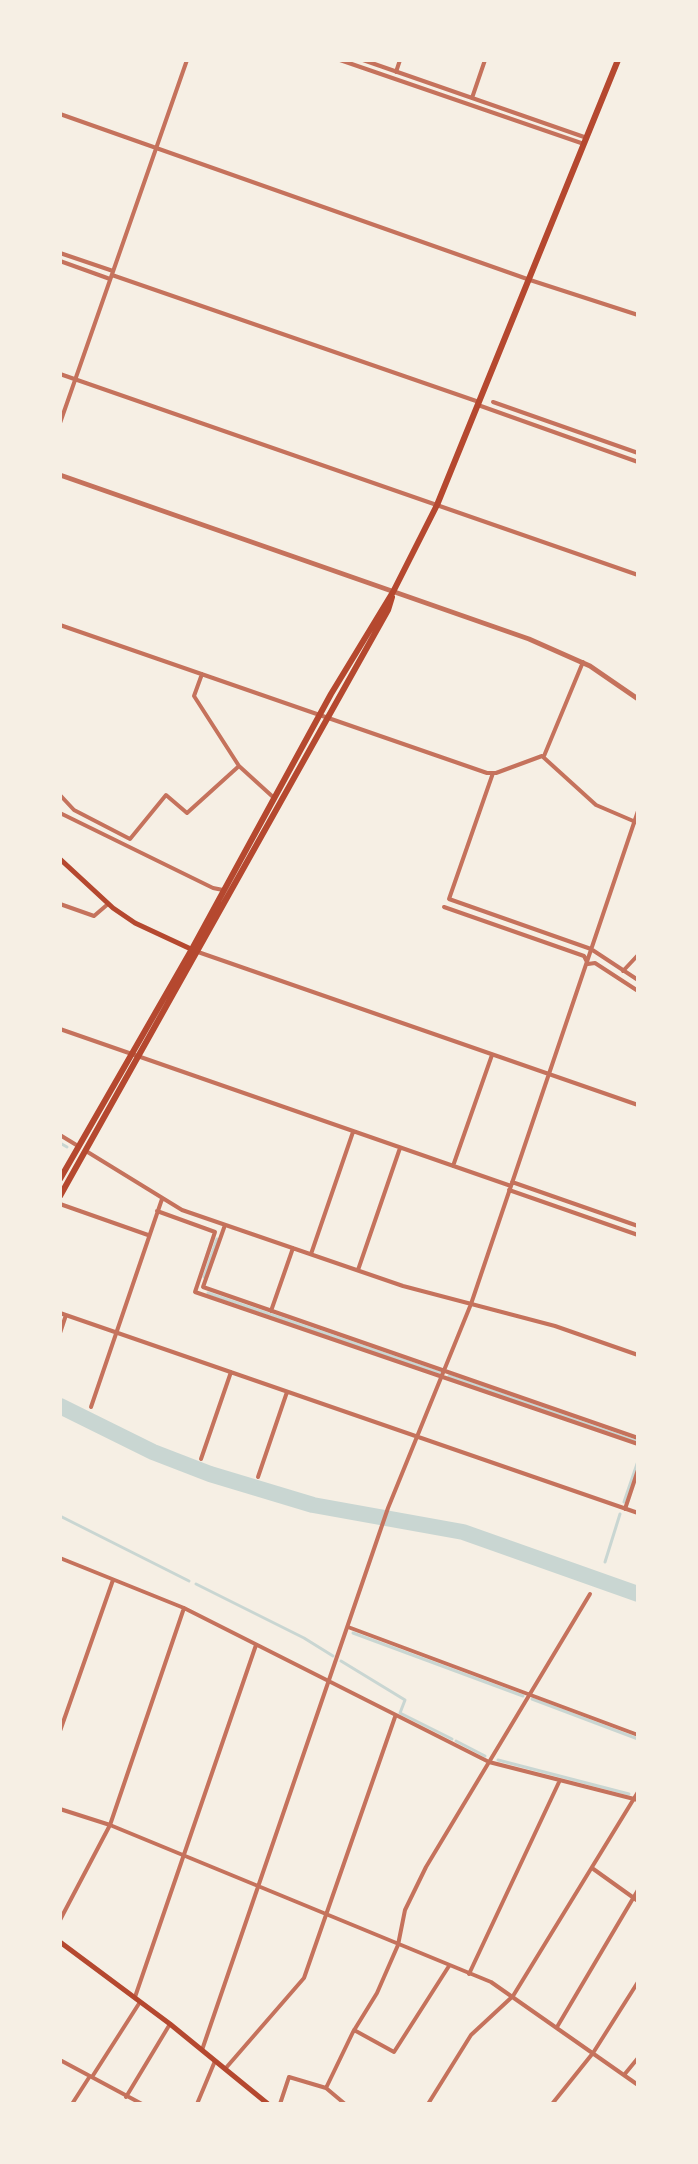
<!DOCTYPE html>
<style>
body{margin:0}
#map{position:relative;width:698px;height:2164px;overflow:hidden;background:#f6efe4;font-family:Inter,sans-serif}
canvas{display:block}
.frame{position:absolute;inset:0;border:62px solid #f6efe4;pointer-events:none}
</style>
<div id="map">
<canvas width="698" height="2164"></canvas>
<div class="frame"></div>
</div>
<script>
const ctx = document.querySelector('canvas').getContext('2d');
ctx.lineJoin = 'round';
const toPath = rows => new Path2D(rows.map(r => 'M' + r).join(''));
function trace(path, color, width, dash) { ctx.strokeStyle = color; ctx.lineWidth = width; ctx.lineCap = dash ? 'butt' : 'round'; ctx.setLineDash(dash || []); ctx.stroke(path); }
trace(toPath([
 [60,1143,67,1147],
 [204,1277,217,1239],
 [208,1293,440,1373],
 [449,1376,638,1442],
 [624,1502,638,1461],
 [60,1516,189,1581],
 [605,1562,620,1514],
 [597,1579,600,1575],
 [196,1584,304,1638,333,1656],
 [353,1633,523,1696],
 [341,1661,405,1700,400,1713,452,1739],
 [532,1699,638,1739],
 [456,1741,485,1756],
 [498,1760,629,1794]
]), '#c9d6d2', 3);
trace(toPath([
 [60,1406,153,1452,210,1474,313,1505,463,1532,638,1594]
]), '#c9d6d2', 16);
trace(toPath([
 [340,60,584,144],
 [363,60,587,138],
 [396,72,400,60],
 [472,98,485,60],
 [60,114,530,280,638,315],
 [60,253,113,271],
 [60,261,110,279],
 [112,275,479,402],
 [60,374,638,575],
 [493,402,638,453],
 [478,405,638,462],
 [60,423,187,60],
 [60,625,487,773,496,773,542,756,596,805,638,823],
 [202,674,194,696,239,766,273,797],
 [544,756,583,662],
 [493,773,449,899,591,949,638,980],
 [60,795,74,810,130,839,166,795,187,813,239,766],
 [60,813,213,888,223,890],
 [60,904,94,916,108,904],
 [444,907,584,956,588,964,595,963,638,991],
 [198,952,638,1105],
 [623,971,638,955],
 [60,1029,511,1186],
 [60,1135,78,1146],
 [86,1151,182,1210,403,1286,555,1326,638,1355],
 [453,1166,492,1055],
 [512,1182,638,1226],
 [509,1190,638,1235],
 [60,1204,148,1235],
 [157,1211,215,1232,195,1292,638,1444],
 [225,1225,203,1287,638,1438],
 [311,1254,353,1132],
 [358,1270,400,1148],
 [271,1311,293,1248],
 [60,1313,638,1513],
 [60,1333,66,1315],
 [91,1407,162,1199],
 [201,1459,231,1372],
 [258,1477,287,1392],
 [625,1509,638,1470],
 [60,1558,184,1608,489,1762,638,1800],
 [348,1627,638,1735],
 [60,1731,113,1580],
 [60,1809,110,1825,491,1982,638,2085],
 [592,1868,638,1901],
 [60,1920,110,1825,184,1608],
 [469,1974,560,1780],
 [135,1997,256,1645],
 [557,2027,638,1890],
 [354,2030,394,2052,449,1966],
 [202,2050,388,1508,471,1304,638,811],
 [60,2060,142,2104],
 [225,2069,304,1978,395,1717],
 [624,2075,638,2058],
 [92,2077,140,2002],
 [326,2088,353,2032,377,1993,398,1945,405,1910,426,1867,590,1594],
 [126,2097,170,2024],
 [72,2104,90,2076],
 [197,2104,215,2061],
 [280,2104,289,2077,326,2088,345,2104],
 [428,2104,471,2035,513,1996,638,1792],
 [552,2104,593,2053,638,1982]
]), '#c5725c', 4);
trace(toPath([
 [60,475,529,639,590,666,638,699]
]), '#c5725c', 5);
trace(toPath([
 [60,859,113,908,135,923,193,950],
 [60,1942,170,2024,268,2104]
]), '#b5482f', 5);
trace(toPath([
 [60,1179,192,949,331,694,393,592,437,505,618,60],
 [60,1196,388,610,392,597]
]), '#b5482f', 6);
</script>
